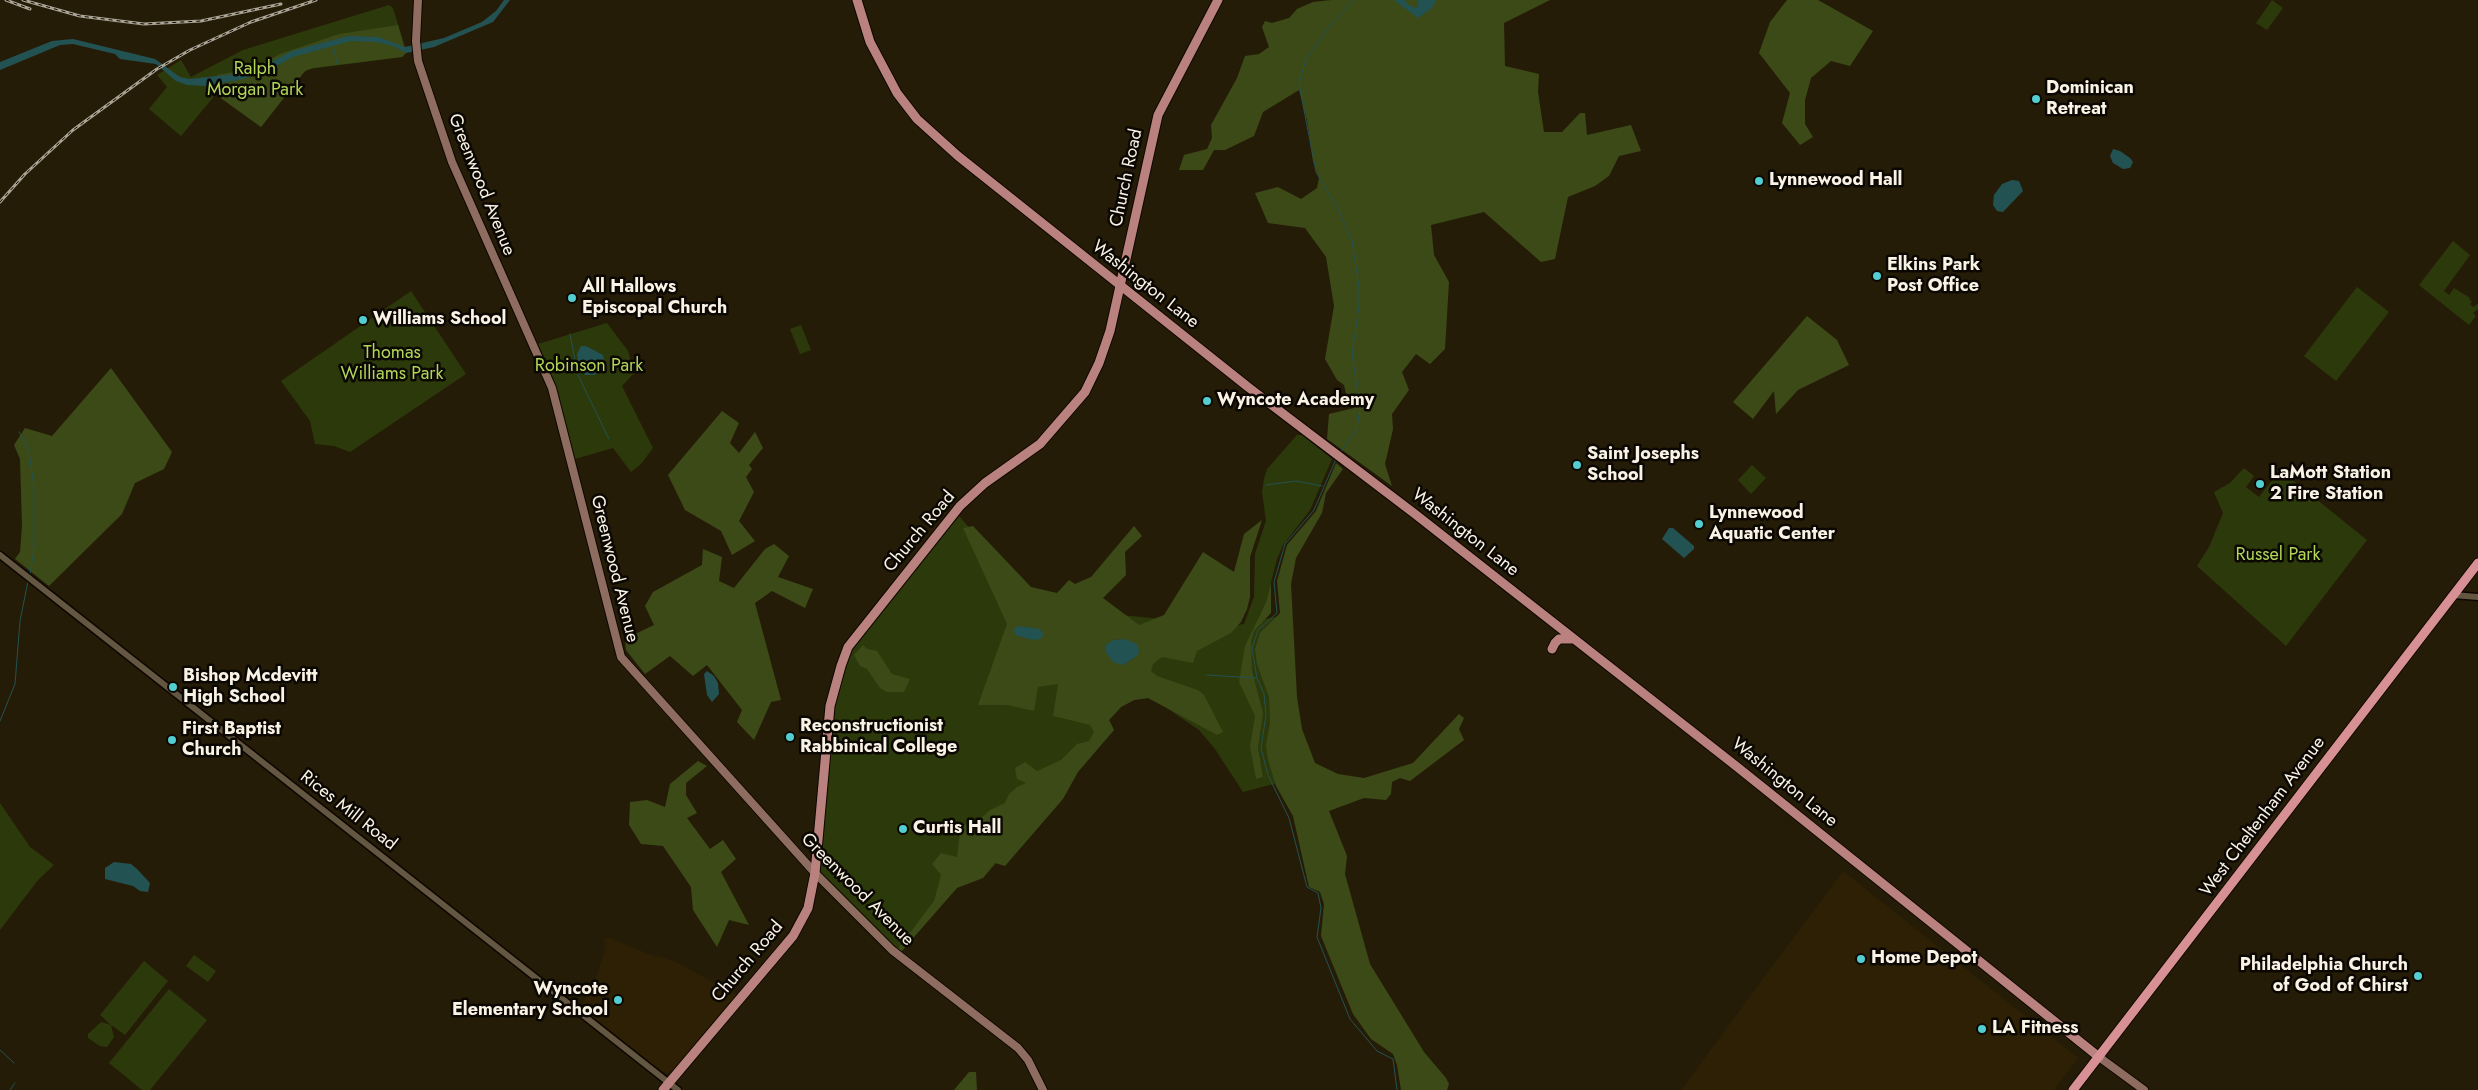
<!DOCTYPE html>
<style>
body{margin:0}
canvas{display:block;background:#251c07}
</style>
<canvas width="2478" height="1090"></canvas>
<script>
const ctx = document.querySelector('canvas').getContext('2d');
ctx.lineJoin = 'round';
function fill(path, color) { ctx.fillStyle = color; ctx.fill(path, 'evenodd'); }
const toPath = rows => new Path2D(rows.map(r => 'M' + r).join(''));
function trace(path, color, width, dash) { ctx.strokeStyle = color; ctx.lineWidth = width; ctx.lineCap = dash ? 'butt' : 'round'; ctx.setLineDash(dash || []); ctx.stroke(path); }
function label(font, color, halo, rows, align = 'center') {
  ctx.font = font + ' Jost,sans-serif'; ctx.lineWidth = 5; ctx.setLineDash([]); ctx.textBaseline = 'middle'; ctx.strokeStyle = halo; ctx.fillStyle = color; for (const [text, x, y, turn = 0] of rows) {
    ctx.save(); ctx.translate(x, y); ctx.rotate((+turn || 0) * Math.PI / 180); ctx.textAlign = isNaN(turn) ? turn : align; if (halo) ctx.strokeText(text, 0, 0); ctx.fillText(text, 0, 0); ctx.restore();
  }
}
fill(toPath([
 [1843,871,2078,1058,2054,1090,1681,1090],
 [610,938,651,955,674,961,736,995,674,1069,668,1073,663,1072,584,1011,582,1006,598,973,605,949,604,939]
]), '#2d2004');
fill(toPath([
 [2272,0,2283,8,2267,30,2256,23],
 [389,5,393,8,405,47,406,53,402,57,309,69,301,74,261,127,216,94,181,136,149,109,167,87,157,75,181,60,191,77,243,50],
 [2453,241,2470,255,2444,291,2449,295,2454,288,2470,298,2469,300,2472,301,2470,304,2473,307,2478,304,2478,309,2473,313,2476,316,2469,325,2419,285],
 [2357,287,2389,312,2336,381,2304,356],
 [411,291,466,374,350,452,334,446,315,444,310,421,281,381],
 [607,323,628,351,634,373,622,386,653,448,641,464,631,472,613,448,575,459,556,386,538,344],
 [801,325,811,350,800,354,790,329],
 [1297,435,1302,435,1332,459,1310,510,1283,545,1277,559,1266,602,1257,621,1275,617,1281,782,1243,792,1215,749,1199,730,1155,700,1148,698,1134,700,1121,707,1109,720,1114,730,983,878,971,867,899,951,894,947,821,874,820,869,834,701,838,685,853,646,864,629,959,516,1039,607,1233,626,1244,624,1254,597,1255,554,1266,521,1262,492,1264,479,1267,469],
 [1752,465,1766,478,1751,494,1738,480],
 [2244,468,2254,476,2246,487,2259,497,2280,470,2367,540,2286,646,2197,566,2209,547,2223,513,2214,492,2230,483],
 [0,803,30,847,54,865,38,880,0,930],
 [194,955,216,971,208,982,186,966],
 [144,961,168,981,125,1035,111,1025,114,1037,107,1047,100,1046,88,1038,88,1034,101,1022,111,1025,100,1015],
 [169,989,207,1020,150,1090,142,1090,109,1063]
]), '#2c390a');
fill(toPath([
 [1331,0,1550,0,1504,23,1505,66,1539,74,1538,92,1544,132,1562,132,1580,113,1585,113,1587,135,1631,125,1641,151,1619,156,1609,176,1595,186,1568,197,1555,259,1541,262,1484,212,1431,225,1434,255,1449,282,1445,349,1430,364,1416,354,1402,372,1409,390,1392,414,1393,429,1385,464,1392,486,1327,439,1329,414,1354,408,1354,394,1346,394,1344,385,1337,380,1325,359,1334,306,1326,257,1305,228,1268,223,1255,193,1278,187,1301,199,1317,188,1319,178,1313,161,1307,120,1299,90,1263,112,1254,136,1225,150,1214,150,1203,170,1179,170,1184,155,1207,149,1212,138,1211,125,1237,78,1245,56,1259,54,1269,47,1262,27,1265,21,1272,23,1289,18,1297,9,1313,2],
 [1787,0,1818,0,1873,31,1850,66,1831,61,1811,78,1805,100,1805,124,1813,137,1800,145,1782,123,1790,93,1759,53,1770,22],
 [398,25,406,53,402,57,313,68,305,71,261,127,215,94,217,75,254,68,280,54,339,34],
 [1807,316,1837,340,1849,365,1798,390,1776,414,1774,391,1753,419,1733,402],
 [111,368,172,452,164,469,135,483,122,514,49,586,15,559,20,552,22,526,20,459,14,445,25,428,52,436],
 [722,411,739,423,730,443,739,453,755,432,763,448,749,465,752,469,746,477,754,492,739,521,755,541,732,555,721,531,685,510,668,475],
 [1336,463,1343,469,1326,493,1322,513,1296,558,1291,584,1297,697,1302,729,1315,763,1338,774,1364,778,1413,763,1459,714,1464,718,1459,729,1464,740,1410,781,1400,778,1392,782,1391,794,1386,800,1364,798,1329,811,1347,856,1345,874,1370,964,1424,1052,1446,1078,1449,1084,1447,1090,1401,1090,1397,1065,1393,1054,1371,1039,1353,1014,1321,936,1324,904,1320,892,1309,887,1293,816,1276,786,1268,760,1266,745,1270,723,1269,697,1257,664,1255,649,1260,633,1280,613,1277,581,1287,545,1316,511],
 [1262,520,1250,557,1250,597,1247,609,1241,622,1231,633,1197,651,1193,663,1162,657,1153,664,1151,671,1157,676,1198,690,1204,695,1223,732,1217,735,1148,698,1134,700,1121,707,1109,720,1114,730,1078,772,1063,799,1005,866,995,863,983,878,957,888,900,953,897,950,934,901,941,875,932,864,941,853,957,857,960,833,964,825,978,821,990,810,1005,803,1009,794,1017,787,1026,783,1017,779,1015,768,1025,762,1037,771,1061,760,1077,744,1089,741,1094,732,1090,725,1053,716,1058,684,1038,687,1034,711,1007,705,978,705,1007,624,963,528,973,526,1031,587,1057,593,1069,580,1075,584,1091,577,1134,526,1142,536,1125,552,1126,575,1103,598,1139,625,1164,615,1203,552,1234,572,1244,534],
 [1125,639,1137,656,1123,665,1106,645,1113,640],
 [774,544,789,556,778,577,813,589,805,608,772,591,755,603,781,700,771,702,754,740,737,722,742,710,707,665,693,676,670,656,645,674,626,650,625,639,654,625,645,606,653,592,702,565,703,549,722,557,719,581,734,588,765,549],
 [1271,583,1271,613,1254,631,1251,642,1252,671,1263,713,1258,748,1263,777,1256,779,1250,747,1255,716,1239,682,1245,646,1266,602],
 [863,645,867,649,877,651,892,674,910,679,904,692,887,692,880,688,867,669,860,666,854,655],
 [698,761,707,766,686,783,686,795,697,813,687,818,710,849,723,840,736,859,721,872,749,925,729,920,717,947,693,910,691,887,663,846,641,844,629,825,630,802,647,800,665,807,670,784],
 [969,1072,976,1072,977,1090,954,1090]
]), '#3b4a17');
fill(toPath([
 [504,0,510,0,493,22,434,47,406,53,393,46,376,42,351,41,293,57,269,70,244,79,205,86,187,85,176,81,156,64,120,59,115,54,73,44,60,45,0,70,0,62,52,41,73,39,155,59,180,77,189,79,236,74,258,69,292,51,348,36,378,37,405,47,444,38,482,22,496,11],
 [1394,0,1405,0,1407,4,1415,8,1418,6,1418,0,1436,0,1432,8,1418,18],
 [2113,149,2120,151,2130,158,2133,162,2130,168,2123,169,2113,163,2110,156],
 [2012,180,2019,181,2023,191,2003,212,1997,211,1993,205,1994,195,2002,184],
 [581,346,586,346,603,355,604,359,598,366,599,372,594,375,585,375,578,362,577,354],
 [1669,528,1673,528,1694,546,1694,549,1684,558,1662,539],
 [1019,626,1040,629,1044,635,1040,639,1033,640,1015,635,1014,629],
 [1125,639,1137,644,1139,651,1137,656,1123,665,1113,662,1106,652,1106,645,1113,640],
 [707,671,714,676,718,683,719,694,712,702,707,695,704,674],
 [114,862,131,864,137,869,150,883,148,892,140,891,133,886,105,879,105,868]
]), '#235253');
trace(toPath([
 [333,45,337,64],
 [570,334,578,375,609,439],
 [19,432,29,451,34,488,34,548,30,575],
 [1340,453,1357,429,1360,407,1352,354,1359,306,1359,287,1352,241,1337,207,1316,172,1299,84,1306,59,1332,23,1354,0],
 [1336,459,1314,510,1285,544,1274,582,1277,613,1258,630,1252,648,1257,678,1264,694,1266,715,1261,748,1268,775,1289,818,1307,887,1318,893,1321,908,1317,937,1350,1019,1377,1051,1393,1059,1397,1090],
 [1266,485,1296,481,1322,486],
 [1207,675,1256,678],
 [0,721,15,684,20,621,28,581],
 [0,1050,14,1063],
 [10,1090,15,1083]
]), '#235253', 1);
const tertiary = toPath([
 [0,555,678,1090],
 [2453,595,2478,597]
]);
const secondary = toPath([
 [418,0,416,41,418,61,452,162,552,388,621,657,815,873,892,950,1018,1048,1028,1060,1043,1090],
 [2099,1057,2144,1090]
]);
const primary = toPath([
 [857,0,870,42,897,93,917,119,958,156,1248,387,1415,514,1736,766,2099,1057],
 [1552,649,1555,643,1559,639,1574,639],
 [663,1090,793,936,808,908,815,873,830,706,841,666,848,647,960,506,985,483,1040,444,1085,392,1099,363,1110,331,1158,115,1218,0]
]);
const trunk = toPath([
 [2073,1090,2478,563]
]);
trace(tertiary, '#0e0600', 9);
trace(secondary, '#0e0600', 10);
trace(primary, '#0e0600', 11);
trace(trunk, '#0e0600', 11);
trace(tertiary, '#635741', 6);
trace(secondary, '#8e6d60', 8);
trace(primary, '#ba827f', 9);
trace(trunk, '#d79094', 9);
const rail = toPath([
 [6,0,30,9],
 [23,0,80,16,144,24,201,21,281,4],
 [0,202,25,174,73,130,157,69,190,50,251,22,316,0]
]);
trace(rail, '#aba494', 3);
trace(rail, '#0b0702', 1, [4]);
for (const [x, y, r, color] of [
 [2036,99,5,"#52cdd0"],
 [1759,181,5,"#52cdd0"],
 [1877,276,5,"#52cdd0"],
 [572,298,5,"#52cdd0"],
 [363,320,5,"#52cdd0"],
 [1207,401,5,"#52cdd0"],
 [1577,465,5,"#52cdd0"],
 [2260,484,5,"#52cdd0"],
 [1699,524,5,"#52cdd0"],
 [173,687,5,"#52cdd0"],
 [790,737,5,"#52cdd0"],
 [172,740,5,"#52cdd0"],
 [903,829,5,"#52cdd0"],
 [1861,959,5,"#52cdd0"],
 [2418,976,5,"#52cdd0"],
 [618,1000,5,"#52cdd0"],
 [1982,1029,5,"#52cdd0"]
]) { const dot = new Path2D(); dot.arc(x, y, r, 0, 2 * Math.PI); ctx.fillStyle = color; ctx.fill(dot); trace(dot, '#0b0702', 2); }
label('18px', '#b1d659', '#0b0702', [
 ["Ralph",255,70],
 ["Morgan Park",255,91],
 ["Thomas",392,354],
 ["Williams Park",392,375],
 ["Robinson Park",589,367],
 ["Russel Park",2278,556]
]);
label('bold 18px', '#f9f3e6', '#0b0702', [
 ["Dominican",2046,89],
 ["Retreat",2046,110],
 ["Lynnewood Hall",1769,181],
 ["Elkins Park",1887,266],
 ["Post Office",1887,287],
 ["All Hallows",582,288],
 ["Episcopal Church",582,309],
 ["Williams School",373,320],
 ["Wyncote Academy",1217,401],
 ["Saint Josephs",1587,455],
 ["School",1587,476],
 ["LaMott Station",2270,474],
 ["2 Fire Station",2270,495],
 ["Lynnewood",1709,514],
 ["Aquatic Center",1709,535],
 ["Bishop Mcdevitt",183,677],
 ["High School",183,698],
 ["Reconstructionist",800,727],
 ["Rabbinical College",800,748],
 ["First Baptist",182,730],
 ["Church",182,751],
 ["Curtis Hall",913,829],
 ["Home Depot",1871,959],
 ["Philadelphia Church",2408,966,"right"],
 ["of God of Chirst",2408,987,"right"],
 ["Wyncote",608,990,"right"],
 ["Elementary School",608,1011,"right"],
 ["LA Fitness",1992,1029]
], 'left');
label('18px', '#f9f3e6', '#0b0702', [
 ["Church Road",1127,178,-78],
 ["Greenwood Avenue",481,185,68],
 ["Washington Lane",1145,285,38],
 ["Church Road",920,532,-50],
 ["Washington Lane",1465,533,38],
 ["Greenwood Avenue",614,569,76],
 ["Washington Lane",1784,783,39],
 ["Rices Mill Road",348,811,38],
 ["West Cheltenham Avenue",2263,817,-53],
 ["Greenwood Avenue",857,890,45],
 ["Church Road",748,962,-50]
]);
</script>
